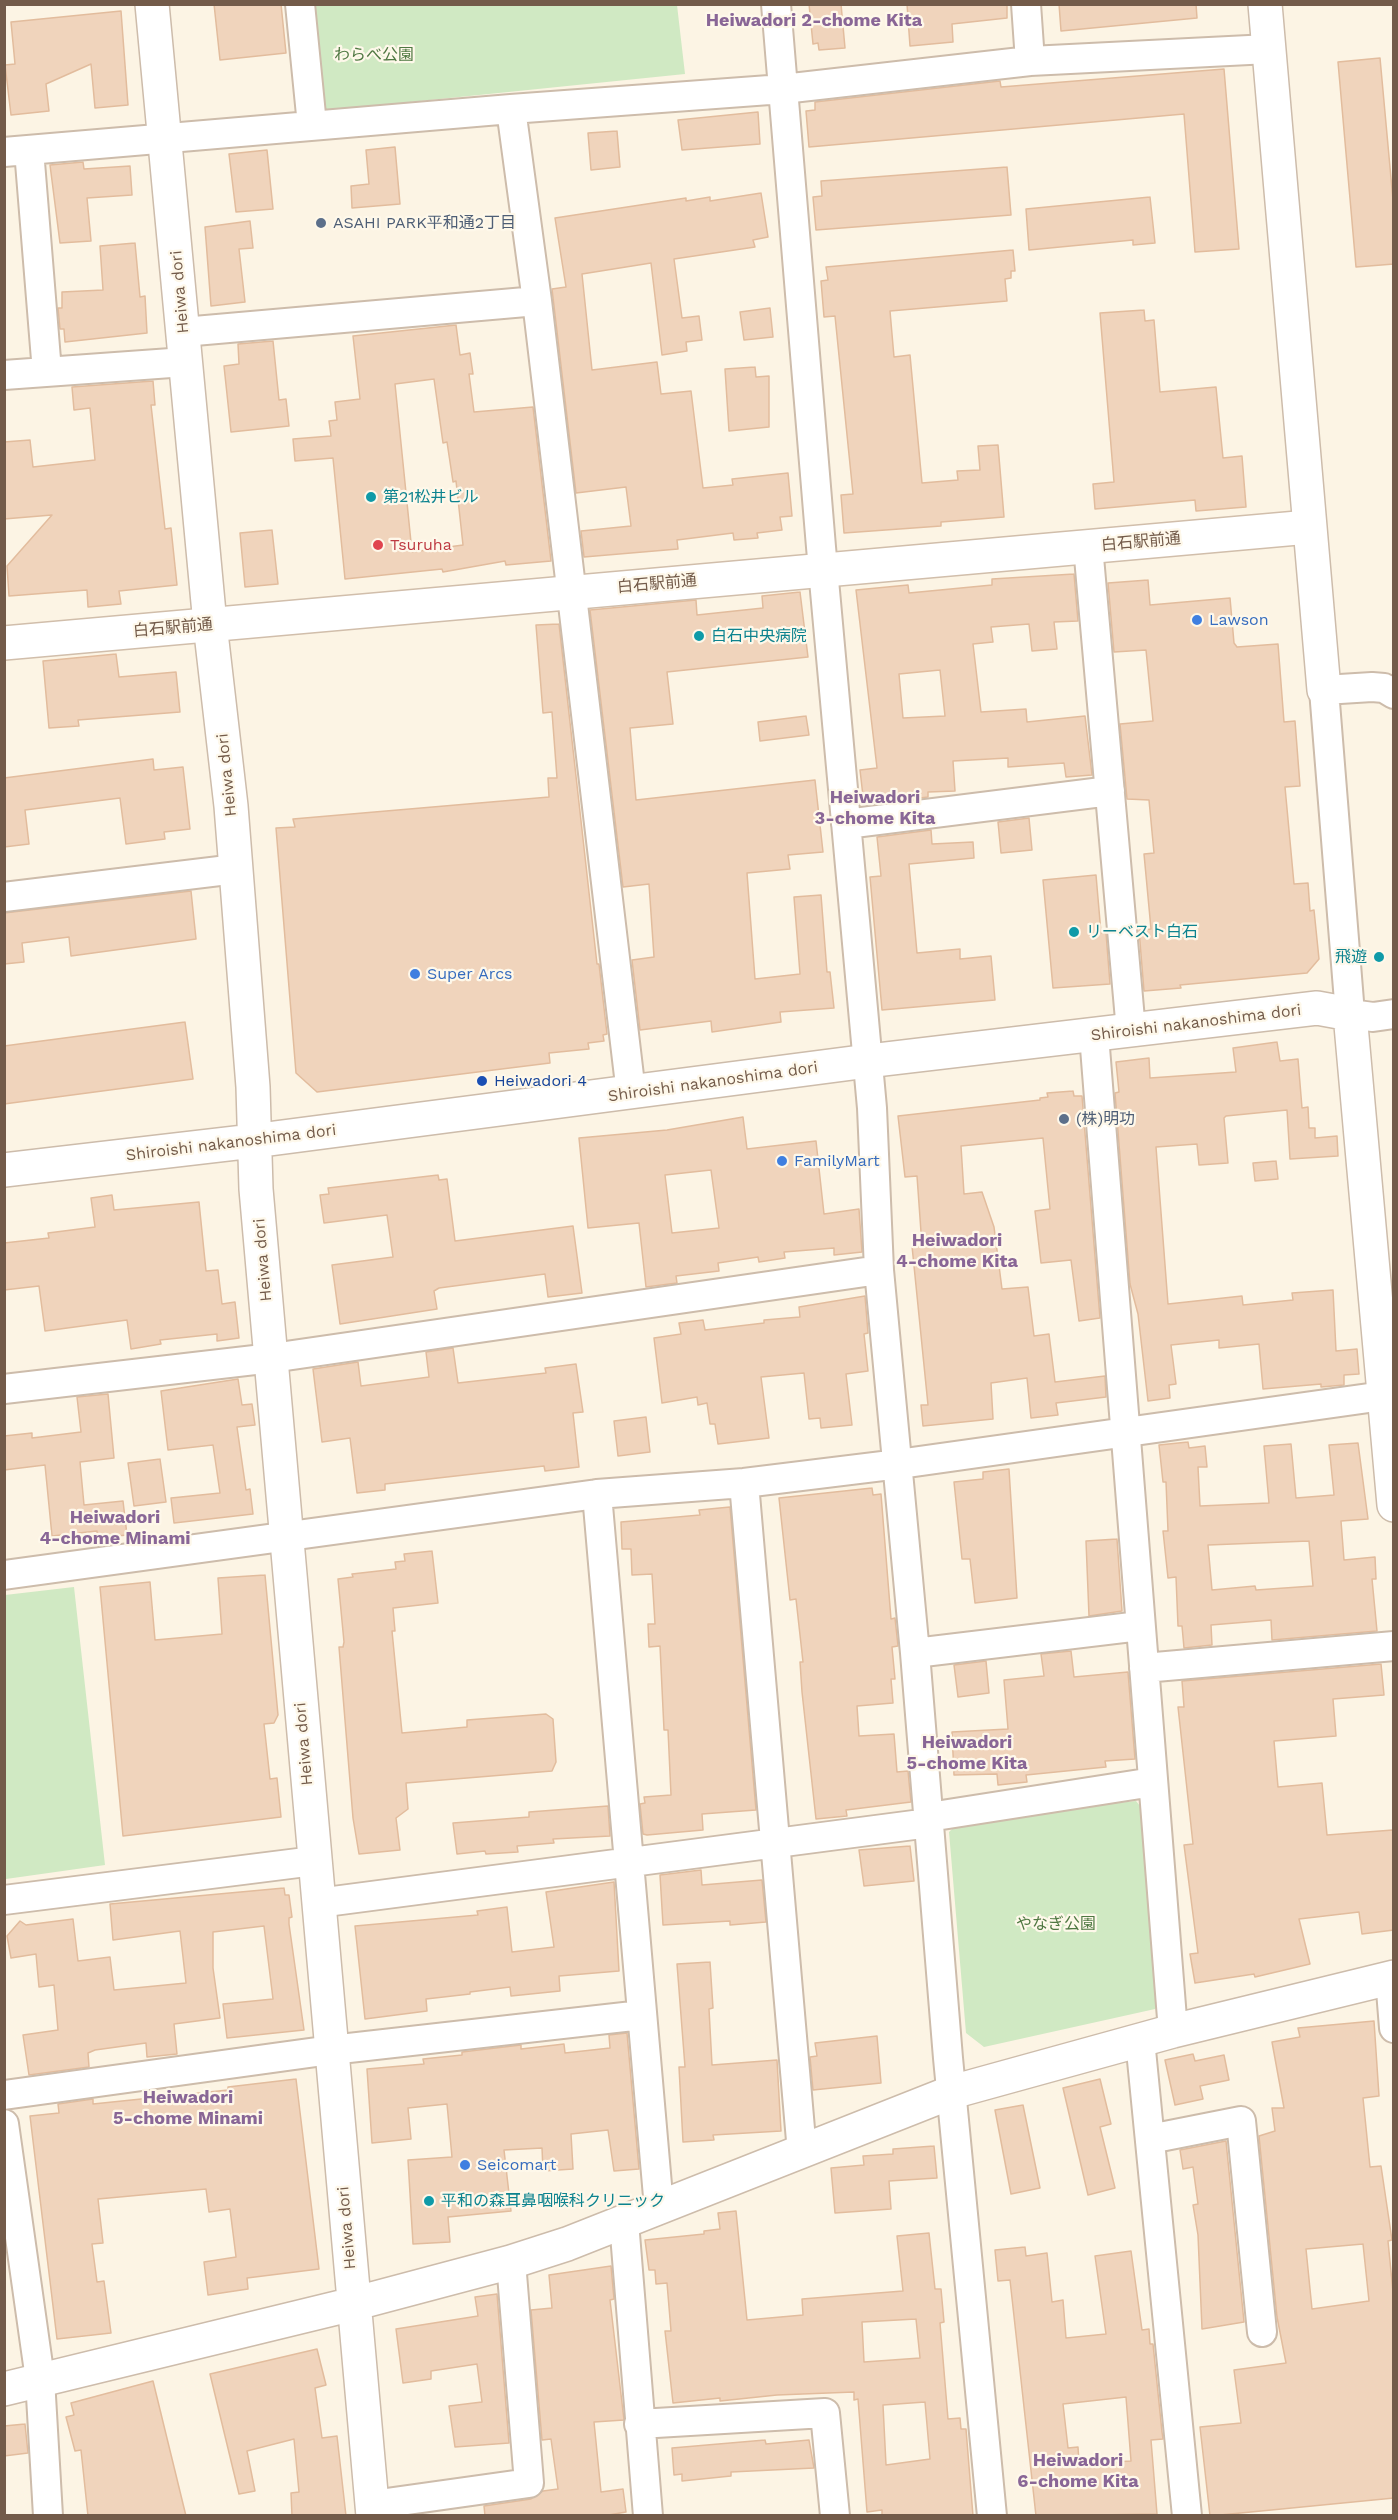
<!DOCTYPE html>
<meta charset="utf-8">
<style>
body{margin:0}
#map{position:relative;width:1398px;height:2520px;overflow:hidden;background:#fcf4e4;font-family:"Work Sans",sans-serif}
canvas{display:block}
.frame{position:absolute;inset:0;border:6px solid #735b4a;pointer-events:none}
</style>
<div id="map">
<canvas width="1398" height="2520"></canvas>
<div class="frame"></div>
</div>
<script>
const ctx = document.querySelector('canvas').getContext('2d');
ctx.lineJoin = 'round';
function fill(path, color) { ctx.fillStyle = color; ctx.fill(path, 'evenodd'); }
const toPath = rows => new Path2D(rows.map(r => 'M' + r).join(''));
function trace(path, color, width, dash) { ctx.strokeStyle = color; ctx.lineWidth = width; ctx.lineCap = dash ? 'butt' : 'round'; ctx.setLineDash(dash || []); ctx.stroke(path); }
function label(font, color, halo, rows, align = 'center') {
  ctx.font = font + ' "Work Sans","Noto Sans JP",sans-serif'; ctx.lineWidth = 4.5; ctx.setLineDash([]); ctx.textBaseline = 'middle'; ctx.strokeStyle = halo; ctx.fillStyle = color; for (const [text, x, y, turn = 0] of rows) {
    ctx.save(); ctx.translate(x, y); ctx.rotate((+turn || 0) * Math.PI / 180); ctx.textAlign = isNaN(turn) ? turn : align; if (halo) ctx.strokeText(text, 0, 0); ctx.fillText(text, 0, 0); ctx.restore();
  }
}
fill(toPath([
 [312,5,677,5,685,74,322,111],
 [74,1587,105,1865,6,1879,5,1595],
 [1136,1801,1145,1812,1163,2000,1155,2009,984,2047,966,2033,949,1832,962,1819]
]), '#d0e9c3');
const building = toPath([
 [214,4,281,4,286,53,220,60,214,4],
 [809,4,841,4,845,48,819,50,818,43,813,44,809,4],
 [907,4,1007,4,1007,18,952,24,953,42,910,46,907,4],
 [1059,4,1196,4,1197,18,1061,31,1059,4],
 [121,11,128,105,95,108,91,64,46,84,49,111,11,115,5,65,15,64,11,22,121,11],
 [1380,58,1394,211,1394,264,1356,267,1338,62,1380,58],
 [1224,69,1239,249,1195,252,1184,114,809,147,806,111,815,110,815,102,1000,81,1001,87,1224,69],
 [758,112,760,144,682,150,678,120,758,112],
 [617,131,620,167,591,170,588,133,617,131],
 [395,147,400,204,352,208,351,186,369,184,366,150,395,147],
 [267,150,273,209,236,212,229,154,267,150],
 [83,162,84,169,130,166,132,195,87,198,91,241,60,243,50,165,83,162],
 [1007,167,1011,215,816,230,813,197,822,196,821,181,1007,167],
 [761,193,768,237,753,240,755,247,674,259,682,318,699,316,702,340,686,342,687,351,662,355,651,263,582,274,592,370,657,362,661,394,691,391,703,488,733,485,732,479,788,473,792,516,780,517,782,530,757,533,758,538,734,540,733,533,677,540,678,549,584,557,581,531,631,526,626,487,576,493,552,289,566,287,555,218,686,198,686,201,710,197,710,201,761,193],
 [1150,197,1155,243,1133,245,1133,240,1029,250,1026,209,1150,197],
 [250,221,253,248,239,249,245,302,211,306,205,227,250,221],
 [135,243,140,297,145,296,147,333,65,342,64,329,60,329,58,308,62,308,62,292,103,290,100,246,135,243],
 [1013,250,1015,271,1011,271,1011,278,1005,279,1007,301,890,311,894,357,910,355,922,483,958,480,957,471,980,470,978,446,998,445,1004,517,941,522,941,526,844,533,841,495,853,494,835,316,824,317,821,281,828,280,826,267,1013,250],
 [770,308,773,337,744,340,740,312,770,308],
 [1144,310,1145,321,1154,320,1160,392,1216,387,1223,458,1242,456,1246,507,1196,511,1195,500,1095,509,1093,484,1114,482,1100,313,1144,310],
 [456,325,460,355,470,353,473,374,469,374,474,412,533,407,551,561,506,565,505,561,443,572,442,569,345,579,333,458,295,461,293,439,331,436,329,421,337,420,335,402,360,399,353,336,456,325],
 [434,379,443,443,447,442,453,482,456,481,463,545,412,552,395,384,434,379],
 [273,341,279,400,286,399,289,426,231,432,224,366,239,364,238,344,273,341],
 [755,367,756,377,769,376,769,427,729,431,725,369,755,367],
 [153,381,155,405,151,405,165,529,171,528,177,585,119,591,121,604,88,607,87,590,9,596,7,566,52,515,4,519,4,442,30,440,33,467,95,460,90,408,74,410,72,387,153,381],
 [272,530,278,584,245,587,240,533,272,530],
 [1074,574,1078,621,1054,622,1057,649,1032,651,1029,624,991,627,993,642,973,644,981,712,1026,709,1027,722,1085,716,1092,775,1066,777,1064,763,1008,767,1008,758,953,761,955,791,928,792,928,797,880,803,880,794,863,796,860,770,877,768,856,590,908,585,909,593,992,585,992,579,1074,574],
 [940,670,945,716,903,718,899,674,940,670],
 [1148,580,1150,605,1230,598,1234,643,1237,647,1278,644,1284,722,1295,721,1300,786,1285,787,1294,884,1308,883,1310,911,1314,910,1319,959,1307,973,1180,985,1181,988,1144,991,1139,930,1151,929,1144,854,1154,853,1149,800,1127,799,1120,724,1153,721,1146,650,1114,652,1108,583,1148,580],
 [800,592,808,657,667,672,673,724,630,728,636,800,815,780,823,852,788,855,790,869,747,873,755,979,800,974,794,897,821,895,827,972,830,972,834,1008,780,1012,781,1022,712,1032,711,1021,640,1030,632,960,654,957,649,884,623,887,590,610,696,600,697,615,763,608,762,596,800,592],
 [559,624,597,964,599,964,607,1034,603,1035,604,1041,588,1043,589,1049,549,1053,550,1063,317,1092,296,1073,276,828,295,827,293,819,549,797,548,778,557,778,552,712,543,713,536,625,559,624],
 [116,654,119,677,176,672,180,712,78,720,79,726,49,728,43,661,116,654],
 [806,716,809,735,760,741,758,722,806,716],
 [153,759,154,770,183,767,190,829,164,832,165,839,126,844,120,798,25,810,29,844,4,847,4,778,153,759],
 [1029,818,1032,850,1001,853,998,822,1029,818],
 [931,830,932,844,973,842,974,858,909,864,917,953,960,949,960,959,991,956,995,1000,882,1010,870,877,881,876,877,837,931,830],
 [1096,875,1101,933,1106,933,1110,984,1053,988,1043,880,1096,875],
 [191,891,196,939,71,956,69,937,22,943,24,962,4,964,4,913,191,891],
 [185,1022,193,1079,4,1104,4,1046,185,1022],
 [1277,1042,1280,1061,1298,1059,1302,1108,1308,1107,1309,1128,1315,1128,1315,1138,1337,1136,1338,1156,1290,1159,1287,1110,1226,1116,1224,1118,1228,1163,1199,1165,1197,1144,1156,1147,1168,1304,1242,1296,1243,1305,1293,1300,1292,1293,1333,1290,1336,1351,1357,1349,1359,1374,1344,1375,1344,1385,1321,1387,1321,1384,1263,1389,1259,1344,1219,1348,1219,1340,1171,1345,1176,1384,1169,1385,1170,1398,1148,1401,1138,1314,1130,1284,1115,1093,1119,1092,1116,1062,1149,1058,1150,1078,1236,1072,1233,1048,1277,1042],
 [1073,1091,1074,1096,1082,1096,1100,1318,1079,1321,1071,1260,1041,1263,1035,1211,1050,1209,1043,1138,961,1146,964,1194,982,1192,994,1227,1002,1289,1028,1287,1034,1336,1049,1334,1055,1382,1105,1376,1106,1397,1056,1403,1058,1415,1031,1418,1027,1378,991,1383,993,1419,923,1426,921,1405,928,1405,912,1246,922,1246,917,1176,905,1177,898,1116,1040,1100,1040,1098,1048,1097,1047,1093,1073,1091],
 [743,1117,747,1149,816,1141,824,1214,859,1209,862,1252,834,1255,834,1248,784,1252,785,1258,759,1262,758,1257,718,1263,719,1271,676,1276,677,1283,646,1287,639,1223,588,1228,579,1138,667,1130,743,1117],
 [711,1170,719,1228,672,1233,665,1175,711,1170],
 [1276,1161,1278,1179,1255,1181,1253,1163,1276,1161],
 [438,1175,439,1180,447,1179,455,1241,573,1226,582,1293,548,1297,545,1274,439,1288,434,1291,437,1309,340,1324,332,1265,393,1257,387,1215,324,1223,320,1195,329,1194,328,1188,438,1175],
 [112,1195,114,1210,199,1202,206,1271,218,1270,222,1304,235,1302,239,1338,217,1341,217,1334,160,1340,161,1344,131,1349,127,1320,45,1331,39,1286,4,1290,4,1243,49,1238,48,1233,95,1227,91,1198,112,1195],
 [865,1296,868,1333,864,1334,868,1371,846,1374,852,1425,821,1428,820,1418,809,1419,804,1373,761,1377,769,1438,718,1444,715,1424,710,1424,707,1403,698,1405,697,1397,662,1403,654,1338,681,1334,679,1323,703,1320,705,1330,764,1323,764,1320,800,1317,799,1307,865,1296],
 [453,1348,458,1383,546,1373,545,1368,576,1364,583,1412,573,1413,579,1467,545,1471,544,1466,385,1484,385,1490,357,1493,350,1438,322,1442,313,1369,358,1362,361,1386,429,1377,426,1352,453,1348],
 [238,1379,242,1405,252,1404,255,1425,237,1427,246,1490,250,1489,253,1514,174,1523,171,1498,220,1493,213,1445,168,1450,161,1391,238,1379],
 [108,1394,114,1458,80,1462,84,1505,123,1501,127,1535,97,1538,97,1531,52,1536,45,1465,4,1470,4,1436,32,1433,32,1438,81,1432,77,1397,108,1394],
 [646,1417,650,1452,618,1456,614,1421,646,1417],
 [1188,1442,1189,1448,1205,1446,1207,1467,1198,1467,1200,1506,1269,1503,1264,1446,1291,1444,1296,1498,1334,1495,1329,1445,1358,1443,1368,1519,1341,1521,1344,1560,1375,1557,1376,1579,1372,1579,1377,1631,1272,1640,1271,1620,1211,1625,1212,1645,1184,1648,1182,1626,1178,1626,1176,1577,1168,1578,1163,1531,1168,1531,1166,1482,1163,1482,1159,1445,1188,1442],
 [1309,1541,1313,1586,1256,1590,1255,1586,1212,1590,1208,1545,1309,1541],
 [160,1459,166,1502,134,1506,128,1463,160,1459],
 [1009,1469,1017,1598,975,1603,970,1559,962,1559,954,1482,983,1479,983,1472,1009,1469],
 [872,1488,873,1495,881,1494,891,1619,895,1618,898,1646,892,1647,895,1679,891,1679,893,1703,857,1706,859,1736,894,1734,897,1772,908,1771,911,1802,846,1810,847,1816,816,1819,802,1692,800,1662,803,1662,796,1599,790,1600,779,1498,872,1488],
 [730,1507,756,1810,702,1814,703,1830,647,1835,643,1834,640,1804,645,1803,644,1797,671,1795,668,1730,664,1730,660,1646,649,1647,648,1624,655,1624,652,1574,632,1575,631,1549,622,1549,621,1522,700,1515,699,1510,730,1507],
 [1117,1539,1122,1611,1089,1616,1086,1541,1117,1539],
 [432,1551,438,1603,393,1608,395,1631,392,1631,402,1733,467,1727,467,1720,546,1714,553,1719,556,1762,552,1771,406,1783,408,1809,396,1818,400,1850,359,1854,353,1818,339,1647,343,1647,344,1642,338,1579,353,1577,352,1574,396,1569,395,1562,405,1561,404,1554,432,1551],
 [265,1575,278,1715,274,1723,264,1724,270,1779,277,1778,281,1817,123,1836,100,1587,150,1582,155,1640,222,1634,218,1578,265,1575],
 [1071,1651,1074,1677,1128,1672,1135,1759,1105,1761,1106,1767,1026,1775,1027,1782,998,1785,997,1774,954,1775,952,1732,1008,1729,1004,1680,1044,1676,1041,1654,1071,1651],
 [986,1661,989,1693,958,1697,954,1665,986,1661],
 [1381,1664,1384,1695,1333,1699,1336,1736,1274,1741,1278,1787,1322,1783,1327,1835,1393,1830,1394,1930,1362,1934,1359,1912,1299,1919,1310,1964,1255,1977,1254,1974,1195,1983,1190,1954,1198,1953,1184,1845,1193,1844,1178,1707,1184,1707,1182,1681,1381,1664],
 [608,1806,610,1836,553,1839,554,1843,517,1846,518,1852,486,1854,485,1851,457,1854,453,1823,529,1817,529,1812,608,1806],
 [910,1846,914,1881,864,1886,859,1850,910,1846],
 [701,1870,702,1885,762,1880,766,1922,730,1925,730,1921,663,1925,660,1875,701,1870],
 [614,1882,619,1971,559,1976,560,1991,511,1996,510,1987,470,1992,470,1994,426,1999,427,2011,365,2019,355,1926,478,1915,477,1911,507,1907,512,1952,554,1947,546,1892,614,1882],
 [284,1888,285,1895,289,1895,292,1917,289,1918,289,1924,304,2030,227,2038,223,2004,273,1999,264,1926,213,1932,213,1968,220,2018,174,2024,177,2054,147,2057,146,2043,95,2050,88,2053,89,2067,29,2075,23,2035,58,2030,54,1985,39,1987,36,1954,11,1958,7,1936,20,1921,26,1925,73,1919,78,1961,110,1957,114,1990,186,1983,180,1931,113,1940,110,1904,284,1888],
 [710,1962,713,2008,709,2009,712,2065,777,2060,781,2131,713,2135,714,2140,683,2142,679,2067,685,2067,677,1964,710,1962],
 [1374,2021,1379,2096,1363,2098,1370,2167,1381,2166,1392,2240,1388,2241,1394,2302,1394,2498,1210,2516,1200,2427,1241,2423,1234,2370,1286,2363,1277,2317,1259,2136,1275,2131,1272,2108,1284,2108,1272,2042,1300,2037,1298,2028,1374,2021],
 [1363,2244,1369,2301,1312,2309,1306,2249,1363,2244],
 [627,2033,639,2169,614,2171,608,2130,571,2134,573,2169,543,2171,542,2148,504,2150,511,2211,448,2217,450,2242,413,2244,408,2160,452,2157,447,2104,408,2108,411,2139,372,2143,367,2069,424,2064,423,2059,462,2055,462,2052,521,2045,521,2049,564,2044,565,2053,610,2048,609,2035,627,2033],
 [877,2036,881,2083,813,2090,810,2057,817,2056,815,2043,877,2036],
 [1193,2054,1195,2061,1224,2055,1229,2080,1200,2086,1203,2099,1175,2105,1165,2060,1193,2054],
 [296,2079,319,2269,247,2278,248,2289,208,2295,204,2262,236,2257,230,2209,209,2212,206,2189,98,2199,103,2243,92,2244,97,2282,104,2281,111,2333,57,2339,30,2116,59,2113,58,2104,93,2099,93,2104,228,2090,228,2087,296,2079],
 [1100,2079,1111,2124,1100,2127,1115,2188,1088,2195,1063,2088,1100,2079],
 [1023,2105,1040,2188,1011,2194,995,2110,1023,2105],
 [1226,2141,1244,2322,1202,2329,1198,2235,1193,2205,1198,2204,1193,2167,1183,2169,1180,2150,1226,2141],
 [934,2146,937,2178,889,2181,891,2209,835,2213,831,2168,864,2165,863,2156,893,2154,893,2149,934,2146],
 [736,2211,747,2320,803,2315,802,2299,903,2291,897,2236,929,2233,935,2289,941,2289,944,2322,940,2323,948,2419,960,2418,961,2429,966,2429,973,2516,882,2516,882,2510,867,2512,858,2399,854,2400,854,2392,777,2395,720,2401,720,2398,673,2403,665,2331,671,2331,667,2283,656,2284,655,2270,649,2270,645,2240,704,2234,704,2231,720,2229,718,2213,736,2211],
 [916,2319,920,2358,864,2362,862,2322,916,2319],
 [925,2402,930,2459,886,2465,883,2405,925,2402],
 [1025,2247,1026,2256,1047,2253,1052,2302,1063,2300,1066,2338,1106,2334,1095,2256,1131,2251,1142,2330,1149,2329,1150,2344,1153,2344,1162,2432,1163,2439,1151,2440,1157,2514,1036,2516,1010,2280,998,2281,995,2250,1025,2247],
 [1126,2397,1131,2461,1079,2464,1078,2447,1068,2448,1063,2404,1126,2397],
 [611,2266,614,2299,610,2300,624,2420,594,2422,601,2492,623,2489,626,2512,603,2516,485,2516,484,2506,531,2499,543,2491,558,2489,551,2439,542,2440,531,2310,552,2308,549,2275,611,2266],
 [497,2294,509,2443,455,2447,449,2406,482,2402,477,2364,431,2371,431,2379,403,2383,396,2329,478,2316,475,2297,497,2294],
 [317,2349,326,2385,315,2388,322,2438,337,2436,346,2516,292,2516,291,2493,299,2492,294,2439,247,2451,255,2491,239,2494,210,2374,317,2349],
 [153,2381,186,2516,88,2516,81,2450,75,2451,66,2417,74,2415,71,2403,153,2381],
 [25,2424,28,2453,4,2456,4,2426,25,2424],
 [765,2440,766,2444,809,2440,814,2468,731,2472,731,2476,682,2481,682,2474,674,2475,672,2448,765,2440]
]);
fill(building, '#f0d4bc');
trace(building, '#e2bc9d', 1.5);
const minor = toPath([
 [300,4,312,125],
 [776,4,821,547,872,1108,879,1270,915,1653,948,2058,992,2516],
 [1026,4,1030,61],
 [511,109,537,301,631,1093],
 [29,150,47,372],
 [4,152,511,109,783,89,1030,61,1269,49],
 [183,332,537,301],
 [4,375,185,362],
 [1088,546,1131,1031],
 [1394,694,1384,688,1372,687,1324,690,1350,1014,1373,1017,1394,1014],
 [846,824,1110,791],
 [4,897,236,869],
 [1094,1035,1173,2031],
 [4,1389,272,1358,879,1270],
 [744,1483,802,2152],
 [597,1494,659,2208],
 [4,1575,597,1494,744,1483,899,1464,1383,1396],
 [915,1653,1140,1626],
 [1144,1668,1394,1646],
 [929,1817,1153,1782],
 [4,1900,314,1861],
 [318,1903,929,1823],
 [1390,1978,1394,2028],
 [1140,2040,1187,2516],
 [4,2095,331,2050,642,2015],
 [4,2124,40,2379,48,2516],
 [1150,2139,1241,2121,1262,2332],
 [624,2222,648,2516],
 [639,2424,825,2413,835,2516],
 [372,2505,529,2483,511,2262]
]);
const tertiary = toPath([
 [152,4,210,624,231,806,253,1087,256,1189,373,2516],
 [1265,4,1324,690],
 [4,1170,253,1141,868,1061,1317,1008,1350,1014,1394,1505],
 [4,2389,353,2304,511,2262,567,2244,952,2092,1173,2031,1394,1977]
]);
const secondary = toPath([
 [4,643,1309,527]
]);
trace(minor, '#cdbcab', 32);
trace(tertiary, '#cdbcab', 36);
trace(secondary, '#d1beab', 36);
trace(minor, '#fff', 28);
trace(tertiary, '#fff', 33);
trace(secondary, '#fff', 33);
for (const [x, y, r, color] of [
 [321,223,6,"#5c6f8a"],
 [371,497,6,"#0f9aa8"],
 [378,545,6,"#e0444e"],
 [1197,620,6,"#3f7fe0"],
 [699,636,6,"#0f9aa8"],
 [1074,932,6,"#0f9aa8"],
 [1379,957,6,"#0f9aa8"],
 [415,974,6,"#3f7fe0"],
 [482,1081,6,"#1a4fb4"],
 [1064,1119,6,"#5c6f8a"],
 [782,1161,6,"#3f7fe0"],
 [465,2165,6,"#3f7fe0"],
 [429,2201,6,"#0f9aa8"]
]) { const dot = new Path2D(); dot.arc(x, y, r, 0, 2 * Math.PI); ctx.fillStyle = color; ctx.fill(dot); trace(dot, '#fef8ea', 2); }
label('16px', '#4f7842', '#fef8ea', [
 ["わらべ公園",374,55],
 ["やなぎ公園",1056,1924]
]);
label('16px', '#4e5e75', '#fef8ea', [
 ["ASAHI PARK平和通2丁目",333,223],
 ["(株)明功",1076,1119]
], 'left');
label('16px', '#735b4a', '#fef8ea', [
 ["Heiwa dori",180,292,-95],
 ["白石駅前通",1141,542,-5],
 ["白石駅前通",657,584,-5],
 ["白石駅前通",173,628,-5],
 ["Heiwa dori",227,775,-96],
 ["Shiroishi nakanoshima dori",1196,1023,-7],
 ["Shiroishi nakanoshima dori",713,1082,-8],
 ["Shiroishi nakanoshima dori",231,1143,-7],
 ["Heiwa dori",263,1260,-95],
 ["Heiwa dori",304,1744,-95],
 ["Heiwa dori",347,2228,-95]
]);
label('16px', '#0d838f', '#fef8ea', [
 ["第21松井ビル",383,497],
 ["白石中央病院",711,636],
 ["リーベスト白石",1086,932],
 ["飛遊",1367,957,"right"],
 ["平和の森耳鼻咽喉科クリニック",441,2201]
], 'left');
label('16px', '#be3a42', '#fef8ea', [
 ["Tsuruha",390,545]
], 'left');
label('16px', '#366cbe', '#fef8ea', [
 ["Lawson",1209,620],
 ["Super Arcs",427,974],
 ["FamilyMart",794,1161],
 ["Seicomart",477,2165]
], 'left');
label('16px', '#164399', '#fef8ea', [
 ["Heiwadori 4",494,1081]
], 'left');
label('bold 18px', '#896696', '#fef8ea', [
 ["Heiwadori 2-chome Kita",814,21],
 ["Heiwadori",875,798],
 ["3-chome Kita",875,819],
 ["Heiwadori",957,1241],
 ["4-chome Kita",957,1262],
 ["Heiwadori",115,1518],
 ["4-chome Minami",115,1539],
 ["Heiwadori",967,1743],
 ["5-chome Kita",967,1764],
 ["Heiwadori",188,2098],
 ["5-chome Minami",188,2119],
 ["Heiwadori",1078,2461],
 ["6-chome Kita",1078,2482]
]);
</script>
